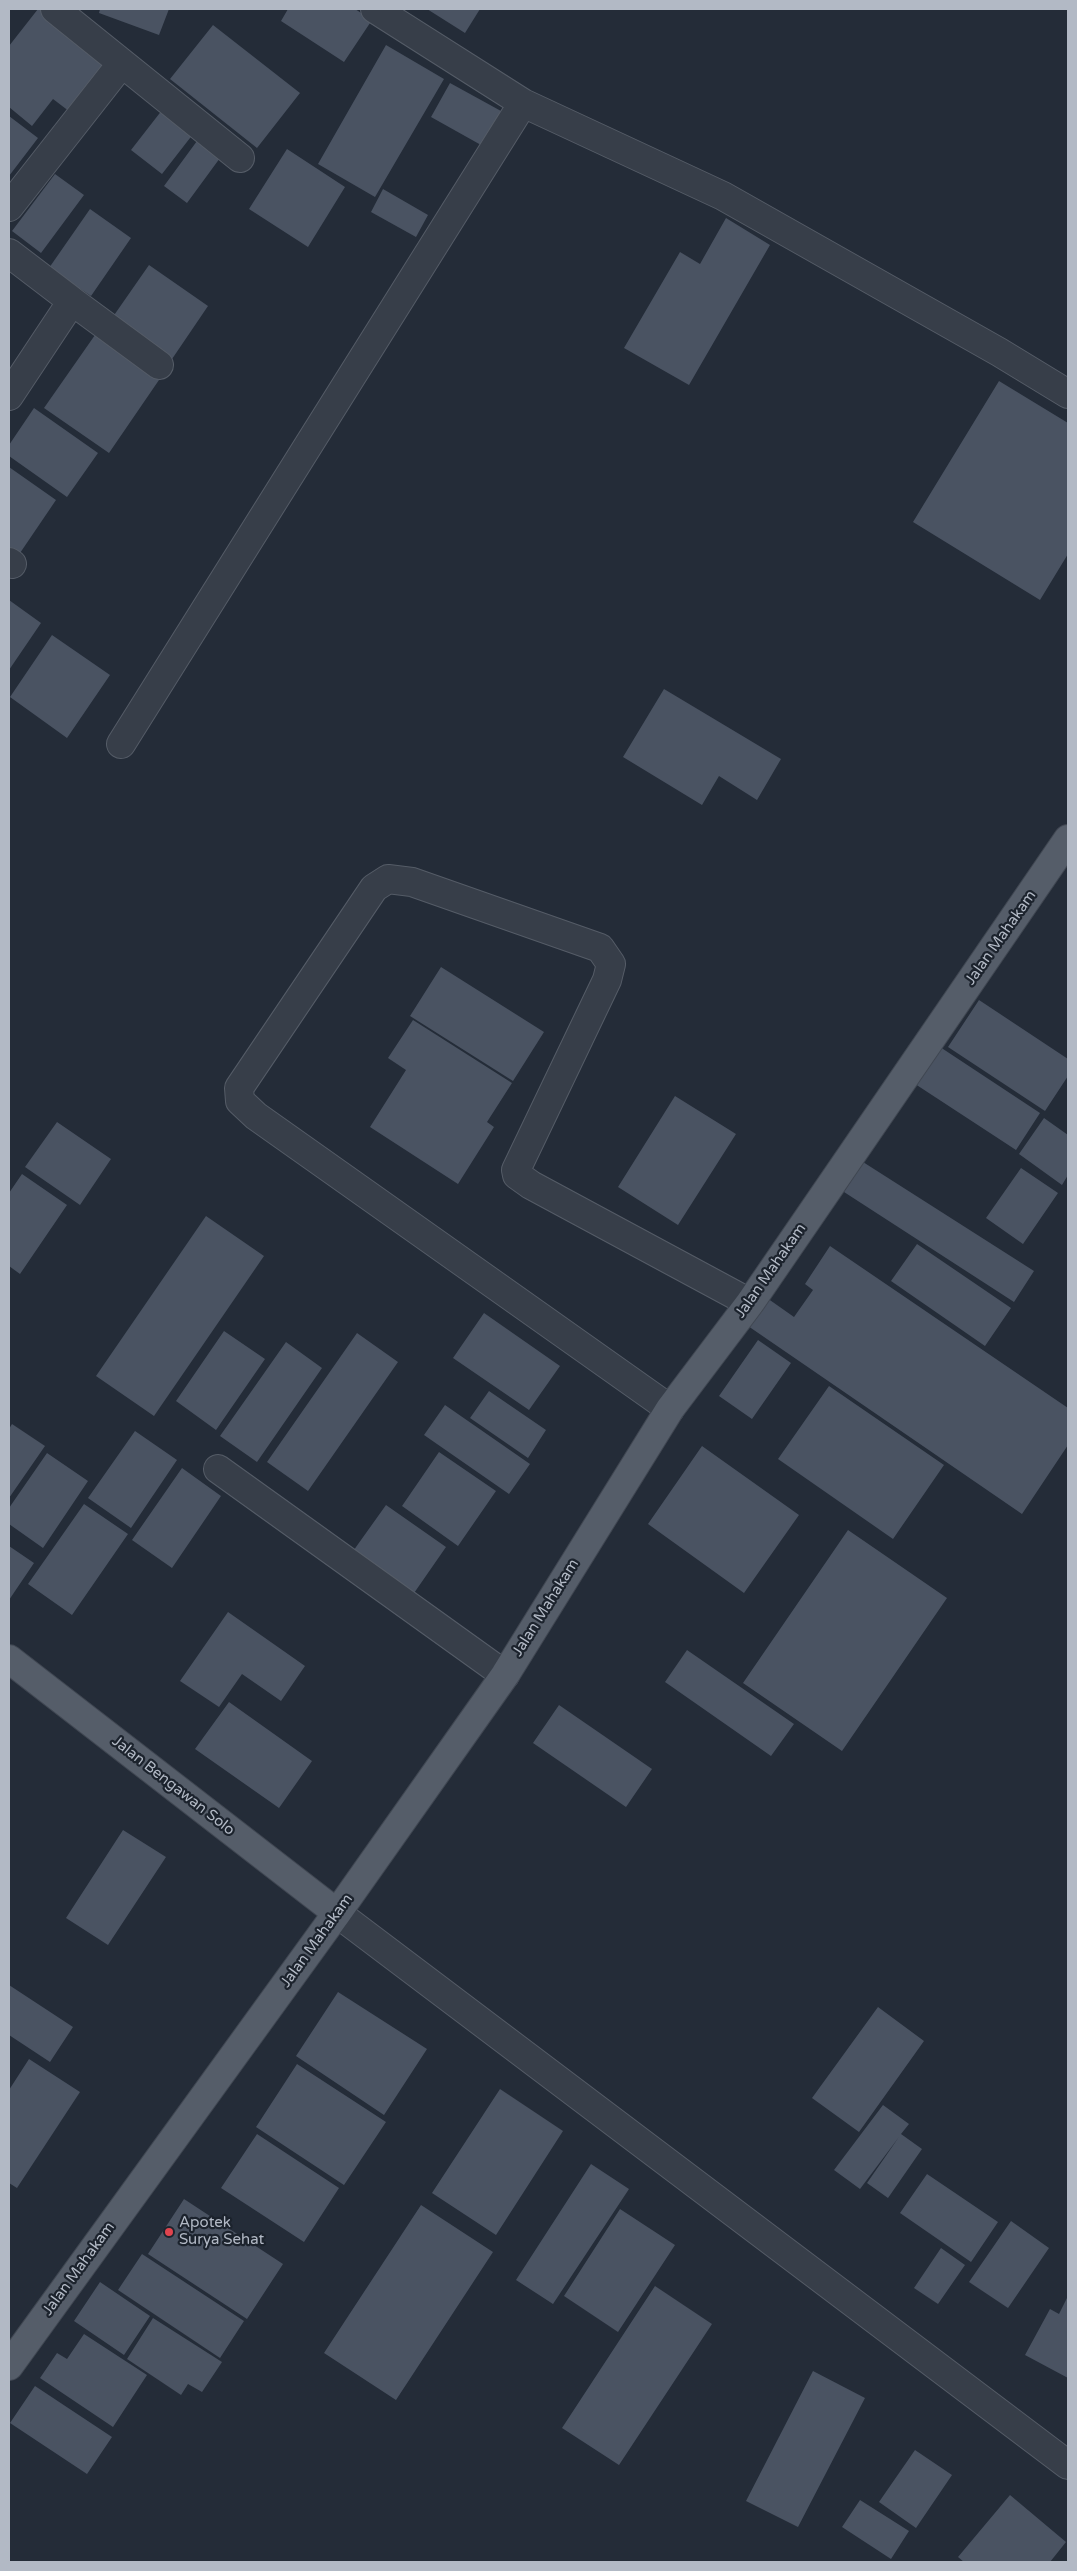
<!DOCTYPE html>
<style>
body{margin:0}
#map{position:relative;width:1077px;height:2571px;overflow:hidden;background:#242c38;font-family:"Varela Round",sans-serif}
canvas{display:block}
.frame{position:absolute;inset:0;border:10px solid #b2b9c5;pointer-events:none}
</style>
<div id="map">
<canvas width="1077" height="2571"></canvas>
<div class="frame"></div>
</div>
<script>
const ctx = document.querySelector('canvas').getContext('2d');
ctx.lineJoin = 'round';
function fill(path, color) { ctx.fillStyle = color; ctx.fill(path, 'evenodd'); }
const toPath = rows => new Path2D(rows.map(r => 'M' + r).join(''));
function trace(path, color, width, dash) { ctx.strokeStyle = color; ctx.lineWidth = width; ctx.lineCap = dash ? 'butt' : 'round'; ctx.setLineDash(dash || []); ctx.stroke(path); }
function label(font, color, halo, rows, align = 'center') {
  ctx.font = font + ' "Varela Round",sans-serif'; ctx.lineWidth = 4.5; ctx.setLineDash([]); ctx.textBaseline = 'middle'; ctx.strokeStyle = halo; ctx.fillStyle = color; for (const [text, x, y, turn = 0] of rows) {
    ctx.save(); ctx.translate(x, y); ctx.rotate((+turn || 0) * Math.PI / 180); ctx.textAlign = isNaN(turn) ? turn : align; if (halo) ctx.strokeText(text, 0, 0); ctx.fillText(text, 0, 0); ctx.restore();
  }
}
fill(toPath([
 [38,9,45,9,114,61,74,115,53,99,32,126,9,107,9,46],
 [100,9,169,9,159,35,99,13],
 [288,9,355,9,372,20,344,62,281,21],
 [427,9,480,9,465,33],
 [213,25,300,93,257,148,170,79],
 [386,45,444,79,375,197,318,164],
 [450,83,501,111,481,145,431,117],
 [166,105,197,129,162,174,131,150],
 [9,116,38,138,9,176],
 [197,141,220,158,187,203,164,186],
 [287,149,345,187,308,247,249,209],
 [55,174,84,195,41,253,12,231],
 [383,189,428,215,416,237,371,212],
 [90,209,131,238,91,296,49,268],
 [726,218,770,245,689,385,624,348,680,252,700,264],
 [149,265,208,306,170,362,110,321],
 [95,335,159,380,109,453,44,408],
 [999,381,1068,423,1068,554,1040,600,913,522],
 [34,408,98,453,67,497,9,456,9,445],
 [9,467,56,500,18,556,9,550],
 [9,600,41,623,9,670],
 [52,635,110,675,67,738,10,697],
 [664,689,781,759,757,800,719,776,702,805,623,757],
 [441,967,544,1032,513,1081,410,1016],
 [979,1000,1068,1059,1068,1076,1045,1111,948,1047],
 [413,1020,512,1083,487,1122,494,1127,458,1184,370,1127,406,1070,388,1058],
 [934,1043,1040,1113,1016,1150,909,1080],
 [675,1096,736,1134,678,1225,618,1187],
 [1044,1118,1068,1135,1068,1175,1062,1185,1019,1154],
 [57,1122,111,1159,80,1205,25,1167],
 [863,1162,1034,1271,1014,1302,844,1192],
 [1021,1168,1058,1193,1023,1244,986,1218],
 [22,1174,67,1205,20,1274,9,1266,9,1193],
 [206,1216,264,1256,154,1416,96,1376],
 [917,1244,1011,1308,985,1346,891,1281],
 [830,1246,1068,1408,1068,1445,1022,1514,748,1326,767,1298,794,1317,813,1290,805,1284],
 [484,1313,560,1366,529,1410,453,1358],
 [224,1331,265,1359,216,1430,176,1401],
 [357,1333,398,1362,308,1491,267,1462],
 [758,1340,791,1363,752,1419,719,1396],
 [286,1342,322,1368,257,1462,220,1436],
 [829,1386,944,1465,893,1539,778,1459],
 [489,1391,546,1430,528,1458,470,1418],
 [445,1405,530,1464,509,1494,424,1435],
 [12,1424,45,1446,9,1498,9,1429],
 [135,1431,177,1460,131,1528,88,1498],
 [702,1446,799,1515,744,1593,648,1524],
 [439,1452,496,1491,458,1546,402,1506],
 [47,1453,88,1481,43,1548,9,1524,9,1508],
 [182,1468,221,1496,172,1568,132,1540],
 [84,1504,128,1534,72,1615,28,1584],
 [386,1505,446,1547,412,1596,351,1554],
 [848,1530,947,1598,842,1751,743,1683],
 [9,1546,34,1563,9,1600],
 [228,1612,305,1666,281,1701,242,1674,219,1707,180,1681],
 [687,1650,794,1724,771,1756,665,1682],
 [229,1702,312,1761,279,1808,195,1749],
 [559,1705,652,1769,626,1807,533,1743],
 [123,1830,166,1857,108,1945,66,1918],
 [9,1985,73,2027,50,2062,9,2035],
 [338,1992,427,2049,384,2115,296,2056],
 [878,2007,924,2041,859,2132,812,2098],
 [29,2059,80,2092,17,2188,9,2183,9,2090],
 [297,2064,386,2122,344,2185,256,2127],
 [500,2089,563,2131,496,2235,432,2193],
 [883,2105,909,2124,901,2134,922,2149,888,2198,867,2183,899,2137,860,2189,834,2170],
 [257,2134,339,2188,304,2242,221,2188],
 [591,2164,629,2189,553,2304,516,2280],
 [927,2174,998,2222,971,2262,900,2213],
 [184,2199,283,2264,247,2319,148,2254],
 [421,2205,493,2252,396,2400,324,2353],
 [620,2209,675,2245,618,2332,564,2296],
 [1011,2221,1049,2248,1008,2308,969,2282],
 [941,2248,965,2265,938,2304,914,2288],
 [142,2254,244,2321,220,2358,118,2290],
 [100,2282,150,2316,124,2355,74,2321],
 [655,2286,712,2324,619,2465,562,2428],
 [1068,2296,1068,2378,1025,2355,1050,2309,1059,2314],
 [153,2318,222,2362,202,2392,188,2384,181,2395,127,2359],
 [84,2334,147,2375,113,2427,40,2378,57,2353,67,2359],
 [813,2371,865,2398,798,2527,746,2501],
 [35,2386,112,2437,87,2474,10,2423],
 [915,2450,952,2475,916,2528,879,2502],
 [1010,2495,1066,2542,1050,2562,964,2562,958,2557],
 [860,2500,909,2531,891,2559,842,2527]
]), '#4a5362');
const minor = toPath([
 [55,9,240,158],
 [375,9,523,103,723,196,999,352,1068,394],
 [9,207,122,63],
 [9,253,72,301,9,396],
 [72,301,159,365],
 [9,562,12,564],
 [121,744,523,103],
 [670,1409,256,1116,240,1101,239,1088,374,888,388,879,412,882,600,948,611,964,607,980,516,1170,517,1175,531,1185,750,1303],
 [218,1469,505,1675],
 [337,1913,1068,2465]
]);
const major = toPath([
 [9,1659,337,1913],
 [9,2366,337,1913,505,1675,670,1409,750,1303,1068,839]
]);
trace(minor, '#555c67', 30);
trace(major, '#404752', 30);
trace(minor, '#373e49', 28);
trace(major, '#555d69', 28);
for (const [x, y, r, color] of [
 [169,2232,5,"#e0444e"]
]) { const dot = new Path2D(); dot.arc(x, y, r, 0, 2 * Math.PI); ctx.fillStyle = color; ctx.fill(dot); trace(dot, '#1c232d', 2); }
label('15px', '#b2b9c5', '#1c232d', [
 ["Jalan Mahakam",1001,938,-55],
 ["Jalan Mahakam",771,1271,-55],
 ["Jalan Mahakam",546,1608,-58],
 ["Jalan Bengawan Solo",173,1786,38],
 ["Jalan Mahakam",317,1941,-54],
 ["Jalan Mahakam",79,2269,-54]
]);
label('15px', '#b2b9c5', '#1c232d', [
 ["Apotek",179,2223],
 ["Surya Sehat",179,2240]
], 'left');
</script>
